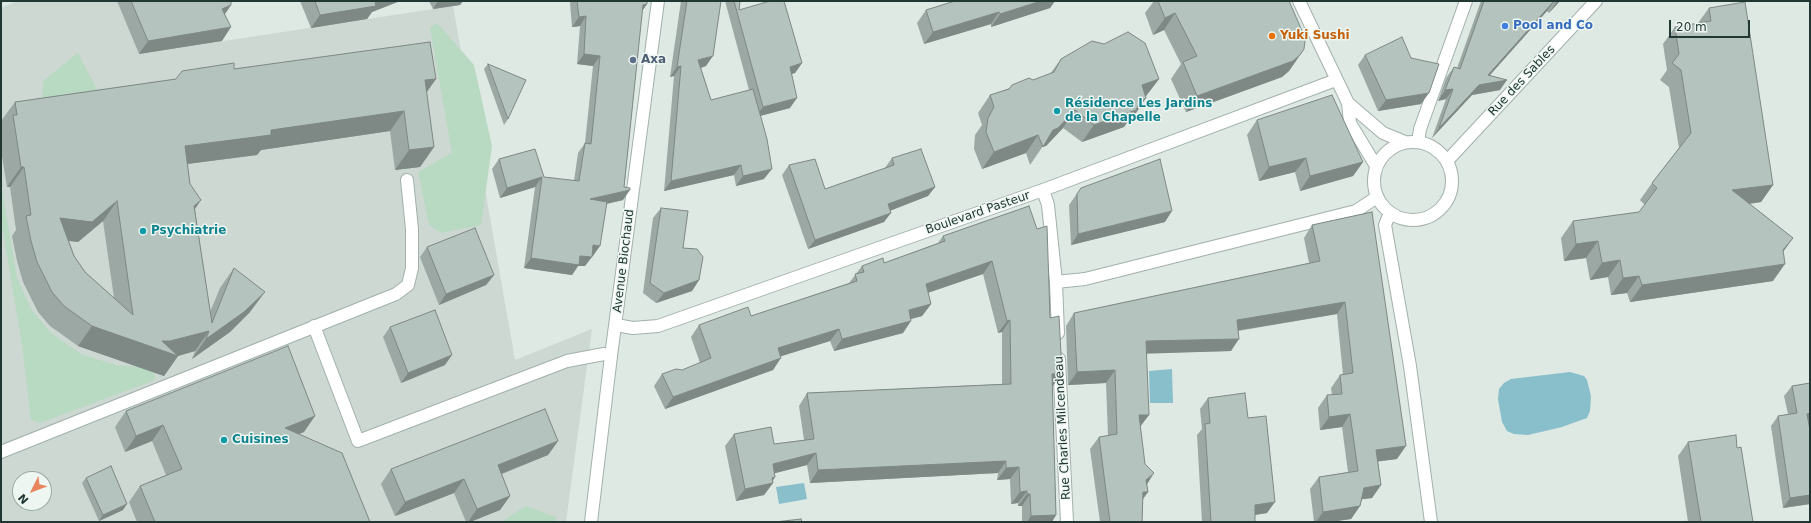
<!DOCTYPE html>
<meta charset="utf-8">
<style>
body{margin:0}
#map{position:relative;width:1811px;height:523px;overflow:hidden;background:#dee9e4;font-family:"DejaVu Sans",sans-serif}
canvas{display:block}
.frame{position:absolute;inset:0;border:2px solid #213732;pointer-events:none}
.north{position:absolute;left:12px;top:471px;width:40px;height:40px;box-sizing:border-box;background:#eef6f2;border:1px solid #9caaa5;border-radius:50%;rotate:228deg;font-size:11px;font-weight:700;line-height:16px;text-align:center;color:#213732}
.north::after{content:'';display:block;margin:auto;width:14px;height:18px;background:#e8855d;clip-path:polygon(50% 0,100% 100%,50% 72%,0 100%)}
.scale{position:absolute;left:1669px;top:20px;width:81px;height:18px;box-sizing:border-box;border:2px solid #213732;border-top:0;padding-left:5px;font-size:12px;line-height:14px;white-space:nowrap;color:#213732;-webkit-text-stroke:3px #eef6f2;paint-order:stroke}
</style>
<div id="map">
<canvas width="1811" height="523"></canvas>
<div class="frame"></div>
<div class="north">N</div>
<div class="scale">20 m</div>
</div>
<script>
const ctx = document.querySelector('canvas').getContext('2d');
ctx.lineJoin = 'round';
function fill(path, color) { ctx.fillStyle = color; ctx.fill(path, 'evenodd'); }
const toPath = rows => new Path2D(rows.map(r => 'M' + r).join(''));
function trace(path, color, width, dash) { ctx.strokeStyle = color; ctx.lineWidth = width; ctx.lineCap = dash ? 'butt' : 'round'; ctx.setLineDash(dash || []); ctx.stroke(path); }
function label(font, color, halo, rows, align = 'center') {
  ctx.font = font + ' "DejaVu Sans",sans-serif'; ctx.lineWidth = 3; ctx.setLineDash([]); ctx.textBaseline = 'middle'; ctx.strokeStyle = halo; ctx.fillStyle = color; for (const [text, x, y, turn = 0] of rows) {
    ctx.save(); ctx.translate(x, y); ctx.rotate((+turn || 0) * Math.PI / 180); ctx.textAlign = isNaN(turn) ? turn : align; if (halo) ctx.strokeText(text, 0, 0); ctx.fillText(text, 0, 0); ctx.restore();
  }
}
fill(toPath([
 [17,1,117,1,139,54,453,6,515,360,592,329,566,522,1,522,1,8],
 [20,479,44,479,44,503,20,503]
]), '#cdd8d3');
fill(toPath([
 [437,23,474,65,492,146,481,225,441,233,429,225,418,172,452,153,430,28],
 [78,53,104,103,42,101,43,81],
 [1,184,17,278,31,309,51,333,81,354,119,366,154,367,155,380,40,423,31,420,22,345,1,220],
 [526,506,556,517,555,522,501,522]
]), '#b8d9c2');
fill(toPath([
 [1172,369,1173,403,1150,403,1149,371],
 [1570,372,1584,376,1587,380,1591,396,1590,411,1587,418,1562,427,1528,435,1514,434,1507,431,1502,422,1498,399,1499,389,1504,383,1511,379],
 [804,483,807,499,779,504,776,487]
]), '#89becb');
const service = toPath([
 [1056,282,1085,279,1356,211,1377,197],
 [314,326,358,441,567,361,604,354,611,356],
 [1,452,396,294,408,285,412,268,412,229,407,180]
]);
const minor = toPath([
 [1418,142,1420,129,1466,1],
 [1043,190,1048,205,1056,282,1058,333],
 [616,325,633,328,658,326,1043,190,1336,80],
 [1059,359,1067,522],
 [591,522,611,356,658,1]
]);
const tertiary = toPath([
 [1299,1,1348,103,1383,133,1405,142],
 [1348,103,1350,123,1376,166],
 '1374 181a39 39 0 1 1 78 0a39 39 0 1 1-78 0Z',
 [1447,161,1596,1],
 [1390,213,1385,225,1410,366,1431,522]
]);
trace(service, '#a2b0ab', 14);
trace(minor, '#a2b0ab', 14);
trace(tertiary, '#a2b0ab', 14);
trace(service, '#fff', 12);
trace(minor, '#fff', 12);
trace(tertiary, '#fff', 12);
fill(toPath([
 [117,1,231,1,231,5,225,14,222,41,139,54],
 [300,1,400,1,372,12,367,19,311,28],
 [429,1,463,1,460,5,433,9],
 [571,1,647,1,647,4,642,11,623,200,607,204,593,256,592,255,585,266,578,266,572,275,524,268,535,187,500,198,492,169,499,159,544,177,574,181,578,153,585,143,593,66,577,64,580,26,572,27,570,3],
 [681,1,721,1,706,66,701,68,711,100,749,90,725,1,740,1,739,10,802,63,795,73,791,74,790,108,760,116,764,179,736,186,734,175,664,191,674,76,670,77],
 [955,1,1055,1,1050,8,991,27,991,24,924,44,917,23,926,10],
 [1154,1,1289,1,1300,55,1289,71,1282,77,1186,112,1171,79,1181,64,1164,30,1153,35,1145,13],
 [1481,1,1560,1,1549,13,1547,11,1490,75,1500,90,1472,95,1432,138,1446,99,1438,101,1446,78,1454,67,1457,68],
 [1709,8,1773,185,1761,202,1750,204,1793,238,1783,251,1773,281,1630,302,1627,293,1611,295,1608,277,1590,280,1586,258,1564,261,1561,238,1573,221,1639,212,1645,205,1640,200,1652,183,1679,148,1669,87,1660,80,1667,70,1663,44,1675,27,1698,23],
 [1365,55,1421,104,1378,111,1358,65],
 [1061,59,1159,79,1146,96,1145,97,1134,116,1131,117,1124,127,1082,142,1063,128,1046,146,1043,146,1030,165,1026,153,982,169,974,149,975,135,982,125,978,113,990,95,1050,74],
 [488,64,508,119,504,125,484,69],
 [234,69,436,79,426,92,434,147,420,167,395,170,390,131,261,150,257,155,187,164,190,184,195,210,210,312,220,288,234,268,250,312,230,332,192,359,195,351,178,356,164,376,78,346,50,326,38,312,23,282,17,261,12,236,16,230,10,187,7,187,1,150,1,133,2,131,1,121,15,102,176,79],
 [103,221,114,298,85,272,74,256,69,241,78,242],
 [1257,120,1363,162,1353,176,1300,191,1295,172,1259,181,1247,135],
 [892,158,935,187,928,196,890,210,884,222,808,249,782,175,789,165,825,189,885,168],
 [1081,188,1165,222,1071,245,1069,205],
 [1029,206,1050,318,1053,386,1052,386,1056,515,1052,522,1022,522,1022,506,1018,506,1018,503,1011,504,1010,479,997,480,998,473,810,483,807,465,775,473,772,481,773,483,764,495,736,501,725,446,734,434,774,444,804,440,799,406,807,393,1002,384,1002,332,998,333,983,274,928,293,931,304,922,316,911,319,903,333,834,351,830,341,781,356,773,370,665,409,654,386,662,374,682,370,700,363,691,337,699,325,751,316,849,283,862,266,884,263,938,243,943,236],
 [661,208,683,248,699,280,692,291,656,303,643,293,653,218],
 [1372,212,1397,459,1378,461,1381,485,1372,498,1362,499,1360,506,1351,519,1330,522,1314,522,1310,489,1319,477,1348,472,1342,427,1320,430,1318,408,1327,395,1332,395,1331,388,1340,375,1343,375,1337,314,1238,331,1231,351,1147,353,1140,427,1148,492,1143,499,1142,522,1100,522,1090,449,1099,437,1108,436,1106,383,1068,385,1066,326,1074,313,1309,263,1304,238,1312,225],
 [427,247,494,275,486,285,439,305,420,257],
 [390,327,445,365,401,383,383,337],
 [1810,383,1810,422,1809,423,1810,504,1783,508,1771,426,1778,416,1788,414,1784,396,1792,386],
 [1208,398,1248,418,1267,513,1255,515,1255,522,1202,522,1197,435,1202,429,1200,409],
 [126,411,304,432,298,434,370,522,137,522,129,502,140,486,166,475,152,441,125,452,115,427],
 [558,441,548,455,502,474,510,496,500,510,470,522,466,522,454,493,395,516,381,484,391,469],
 [1688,442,1737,448,1753,522,1688,522,1678,456],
 [86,478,123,510,99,521,82,483]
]), '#9ba8a3');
fill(toPath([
 [377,1,400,1,372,12,367,19,311,28,320,15],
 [438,1,463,1,460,5,433,9],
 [1041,1,1055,1,1050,8,991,27,1000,14],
 [1554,1,1547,11,1482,84,1507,80,1500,90,1472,95,1432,138,1439,128,1488,75],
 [1558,1,1560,1,1549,13,1556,3],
 [647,4,640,14,643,5],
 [231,5,222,18,222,9],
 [999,12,991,24,924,44,933,32],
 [1175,13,1164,30,1153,35,1165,18],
 [586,16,580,26,572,27,579,17],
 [231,27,222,41,139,54,148,41],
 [584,54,600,56,593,66,577,64],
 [1300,55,1289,71,1282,77,1186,112,1197,96],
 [713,56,706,66,691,71,698,60],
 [802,63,795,73,782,77,790,67],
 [681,66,674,76,670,77,677,67],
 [436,79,422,99,425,80],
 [1159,79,1146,96,1130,102,1142,85],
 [1453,89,1446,99,1438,101,1445,90],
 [1429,93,1421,104,1378,111,1386,100],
 [797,98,790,108,756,117,763,107],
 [1146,98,1134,116,1131,117,1124,127,1082,142,1094,125],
 [1075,110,1063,128,1046,146,1042,147,1053,130],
 [404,111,390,131,261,150,257,155,171,166,185,146,271,130],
 [1038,135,1026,153,982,169,994,152],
 [434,147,420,167,395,170,409,150],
 [1306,158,1295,172,1259,181,1269,167],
 [1363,162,1353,176,1300,191,1310,176],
 [741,165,734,175,664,191,671,181],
 [21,167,24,167,10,187,7,187],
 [772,169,764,179,736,186,743,176],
 [542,177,535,187,500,198,507,188],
 [1773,185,1761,202,1720,207,1732,190],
 [935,187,928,196,882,214,888,204],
 [630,190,623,200,583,209,590,199],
 [201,200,187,221,194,206],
 [117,201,103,221,78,242,46,238,60,218],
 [1172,211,1165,222,1071,245,1078,234],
 [891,213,884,222,808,249,815,240],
 [1793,238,1781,255,1785,264,1773,281,1630,302,1642,285],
 [1598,241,1586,258,1564,261,1576,244],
 [593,245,600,246,593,256,586,255],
 [580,256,592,257,585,266,578,266,572,275,524,268,531,258],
 [1620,260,1608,277,1590,280,1602,263],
 [992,261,983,274,918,296,926,284],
 [494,275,486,285,439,305,446,294],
 [1639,276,1627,293,1611,295,1623,278],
 [699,280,692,291,656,303,664,293],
 [265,292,250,312,230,332,192,359,206,339],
 [1345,302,1337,314,1228,332,1237,320],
 [931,304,922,316,900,322,909,310],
 [1010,320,1002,332,998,333,1007,321],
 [911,321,903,333,834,351,842,339],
 [92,326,162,341,209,331,195,351,178,356,164,376,78,346],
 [839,329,830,341,769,360,778,348],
 [1239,339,1231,351,1137,354,1146,341],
 [452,355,445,365,401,383,408,373],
 [781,358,773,370,665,409,673,397],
 [1115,370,1106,383,1068,385,1077,372],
 [1062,373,1053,386,1043,386,1052,374],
 [1810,413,1810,422,1800,424,1807,414],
 [1350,414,1342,427,1320,430,1329,417],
 [1139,415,1149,415,1140,427],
 [315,416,304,432,273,445,285,428],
 [163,425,152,441,125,452,136,436],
 [558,441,548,455,488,479,498,465],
 [1406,446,1397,459,1367,463,1376,450],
 [816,453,807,465,764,476,773,464],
 [1006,461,998,473,810,483,818,470],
 [1019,467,1010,479,997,480,1006,468],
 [1154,473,1146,486,1146,480],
 [775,477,771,484,773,483,764,495,736,501,745,489,772,478],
 [464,479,454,493,395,516,405,502],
 [1381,485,1372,498,1356,500,1364,488],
 [1027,491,1018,503,1011,504,1020,492],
 [1143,492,1148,492,1139,504],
 [1027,494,1030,494,1022,506,1018,506],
 [1810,495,1810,504,1783,508,1790,498],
 [510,496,500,510,470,522,468,522,477,509],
 [1275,502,1267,513,1247,516,1255,505],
 [127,504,123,510,99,521,103,515],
 [1360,506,1351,519,1330,522,1316,522,1323,512],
 [1056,515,1052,522,1027,522,1031,516]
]), '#7e8884');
const building = toPath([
 [131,1,231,1,231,5,222,9,231,27,148,41,131,1],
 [315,1,377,1,375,2,376,6,320,15,315,1],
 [577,1,647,1,647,4,643,5,624,187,630,188,630,190,590,199,607,202,600,246,593,245,592,257,580,256,579,265,531,258,542,177,507,188,499,159,535,149,544,177,579,181,585,143,591,144,600,56,584,54,586,16,579,17,577,1],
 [687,1,721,1,713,56,698,60,711,100,753,89,767,139,772,169,743,176,741,165,671,181,681,66,677,67,687,1],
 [734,1,740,1,739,10,770,1,784,1,802,63,790,67,797,98,763,107,734,1],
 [955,1,1041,1,1000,14,999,12,933,32,926,10,955,1],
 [1158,1,1289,1,1303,33,1305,41,1304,49,1300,55,1293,61,1197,96,1183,62,1197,56,1175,13,1165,18,1158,1],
 [1484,1,1554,1,1488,75,1507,80,1479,85,1439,128,1453,89,1445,90,1454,67,1460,69,1484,1],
 [1745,2,1773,185,1732,190,1793,238,1783,250,1785,264,1642,285,1639,276,1623,278,1620,260,1602,263,1598,241,1576,244,1573,221,1639,212,1657,188,1652,183,1691,133,1681,70,1672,63,1679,54,1675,27,1711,21,1709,8,1745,2],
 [1128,32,1145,43,1159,79,1142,85,1146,98,1140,102,1136,110,1094,125,1075,110,1058,128,1053,130,1043,147,1038,135,994,152,986,132,988,118,994,107,990,95,1009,89,1012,85,1029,78,1033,80,1054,72,1061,59,1092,41,1104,44,1128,32],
 [1402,37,1411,58,1439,64,1429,93,1386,100,1365,55,1402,37],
 [430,42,436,79,425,80,434,147,409,150,404,111,271,130,271,135,185,146,190,184,201,200,194,206,212,323,234,268,265,292,244,312,206,339,209,331,170,341,162,341,178,356,92,326,64,306,52,292,37,262,31,241,26,216,31,215,24,167,21,167,13,115,17,115,15,102,176,79,182,71,234,63,234,69,430,42],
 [117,201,133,315,85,272,74,256,60,218,92,222,117,201],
 [488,64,526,80,508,119,488,64],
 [1332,95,1363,162,1310,176,1306,158,1269,167,1257,120,1332,95],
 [921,149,935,187,888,204,891,213,815,240,789,165,815,159,825,189,894,165,892,158,921,149],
 [1160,159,1172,211,1078,234,1077,194,1081,188,1160,159],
 [1029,206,1037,229,1047,226,1050,318,1059,316,1062,373,1052,374,1056,515,1031,516,1030,494,1027,494,1027,491,1020,492,1019,467,1006,468,1006,461,818,470,816,453,773,464,775,477,772,478,773,483,745,489,734,434,771,427,774,444,814,439,807,393,1011,384,1010,320,1007,321,992,261,926,284,931,304,909,310,911,321,842,339,839,329,778,348,781,358,673,397,662,374,676,369,682,370,711,358,699,325,748,307,751,316,857,281,855,274,864,272,862,266,883,258,884,263,945,241,943,236,1029,206],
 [661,208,688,211,683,248,697,249,703,257,699,280,664,293,650,283,661,208],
 [1372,212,1406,446,1376,450,1381,485,1364,488,1360,506,1323,512,1319,477,1358,471,1350,414,1329,417,1327,395,1342,394,1340,375,1353,373,1345,302,1237,320,1239,339,1146,341,1149,415,1139,415,1145,464,1154,473,1146,480,1148,492,1143,492,1142,522,1110,522,1099,437,1117,434,1115,370,1077,372,1074,313,1320,261,1312,225,1372,212],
 [475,228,494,275,446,294,427,247,475,228],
 [435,310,452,355,408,373,390,327,435,310],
 [288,346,315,416,285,428,342,453,370,522,155,522,140,486,182,469,163,425,136,436,126,411,288,346],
 [1810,383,1810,413,1807,414,1810,430,1810,495,1790,498,1778,416,1797,413,1792,386,1810,383],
 [1245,393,1248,418,1266,416,1275,502,1255,505,1255,522,1211,522,1205,424,1210,423,1208,398,1245,393],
 [545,409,558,441,498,465,510,496,477,509,464,479,405,502,391,469,545,409],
 [1736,435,1737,448,1741,447,1753,522,1701,522,1688,442,1736,435],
 [111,466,127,504,103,515,86,478,111,466],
 [801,519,802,522,775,522,801,519]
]);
fill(building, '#b4c3bd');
trace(building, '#7e8884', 1);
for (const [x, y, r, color] of [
 [1505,26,4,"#3f7fe0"],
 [1272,36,4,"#e8710a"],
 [633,60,4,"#5c6f8a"],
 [1057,111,4,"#0f9aa8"],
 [143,231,4,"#0f9aa8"],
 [224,440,4,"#0f9aa8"]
]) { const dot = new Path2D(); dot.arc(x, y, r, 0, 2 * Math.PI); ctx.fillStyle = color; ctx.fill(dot); trace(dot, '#eef6f2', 1.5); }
label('bold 12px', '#366cbe', '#eef6f2', [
 ["Pool and Co",1513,26]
], 'left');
label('bold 12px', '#c56008', '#eef6f2', [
 ["Yuki Sushi",1280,36]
], 'left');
label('bold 12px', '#4e5e75', '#eef6f2', [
 ["Axa",641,60]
], 'left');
label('12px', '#213732', '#eef6f2', [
 ["Rue des Sables",1522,81,-47],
 ["Boulevard Pasteur",978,213,-19],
 ["Avenue Biochaud",624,261,-83],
 ["Rue Charles Milcendeau",1063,428,-93]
]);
label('bold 12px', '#0d838f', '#eef6f2', [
 ["Résidence Les Jardins",1065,104],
 ["de la Chapelle",1065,118],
 ["Psychiatrie",151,231],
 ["Cuisines",232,440]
], 'left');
</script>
